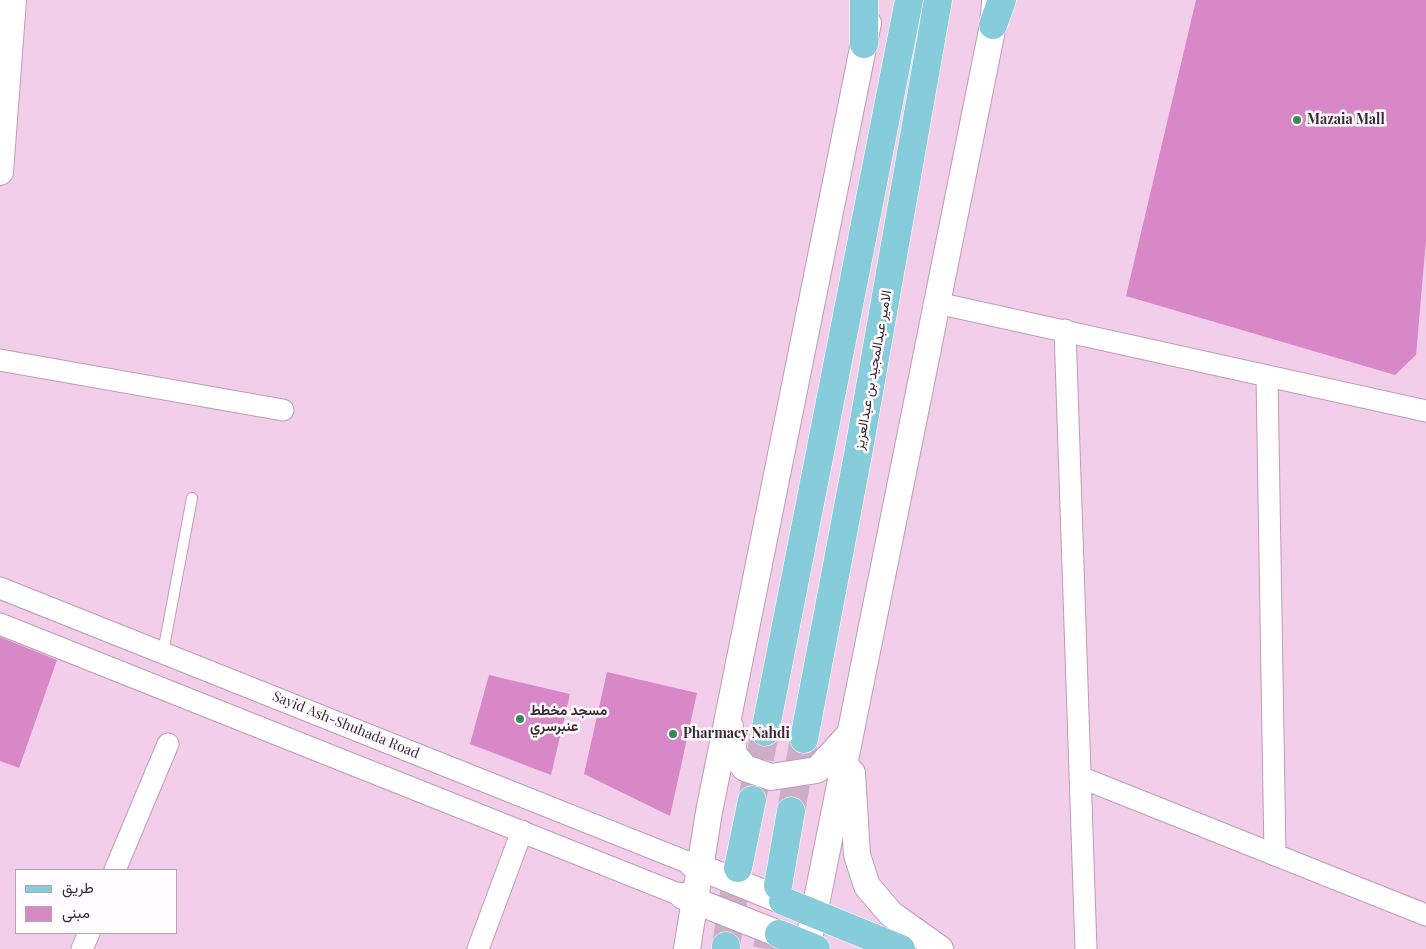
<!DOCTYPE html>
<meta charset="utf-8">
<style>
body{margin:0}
#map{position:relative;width:1426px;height:949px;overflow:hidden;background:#f3ceea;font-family:"Playfair Display",Vazirmatn,serif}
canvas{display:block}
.legend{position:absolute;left:15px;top:869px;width:162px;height:65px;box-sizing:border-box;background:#fffbfe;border:1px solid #b0a7ae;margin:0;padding:6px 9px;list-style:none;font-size:15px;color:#392a36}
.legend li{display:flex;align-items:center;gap:10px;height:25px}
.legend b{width:25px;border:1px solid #b0a7ae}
</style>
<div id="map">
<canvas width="1426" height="949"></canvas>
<ul class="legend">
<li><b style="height:6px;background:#87ccda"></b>طريق</li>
<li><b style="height:14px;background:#d887c7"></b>مبنى</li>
</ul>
</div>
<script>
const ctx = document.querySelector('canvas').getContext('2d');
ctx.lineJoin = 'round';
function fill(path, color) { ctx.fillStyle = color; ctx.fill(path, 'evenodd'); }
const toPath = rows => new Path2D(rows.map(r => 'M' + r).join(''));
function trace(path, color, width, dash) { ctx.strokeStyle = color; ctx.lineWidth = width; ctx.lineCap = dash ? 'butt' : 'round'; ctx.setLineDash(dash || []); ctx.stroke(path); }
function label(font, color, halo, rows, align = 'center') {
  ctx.font = font + ' "Playfair Display",Vazirmatn,serif'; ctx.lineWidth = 5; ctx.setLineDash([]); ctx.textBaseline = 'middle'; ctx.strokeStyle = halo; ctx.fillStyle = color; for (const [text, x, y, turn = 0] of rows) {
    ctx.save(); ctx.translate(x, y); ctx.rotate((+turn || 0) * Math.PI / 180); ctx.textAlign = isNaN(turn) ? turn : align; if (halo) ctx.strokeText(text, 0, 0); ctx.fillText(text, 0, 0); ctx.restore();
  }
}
fill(toPath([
 [1196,0,1426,0,1426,240,1416,355,1395,375,1126,296],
 [0,637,57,660,19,768,0,761],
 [607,672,697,693,670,816,584,774],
 [489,675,570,694,551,775,470,744]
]), '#d887c7');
trace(toPath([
 [752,800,765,732],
 [791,811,804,739],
 [726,946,738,868],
 [767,949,778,886]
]), '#ceadc6', 28, [28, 14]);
const service = toPath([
 [163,652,192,498]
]);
const minor = toPath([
 [937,303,1426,411],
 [1065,330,1086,949],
 [0,360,283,410],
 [1267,376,1275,855],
 [0,588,692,864],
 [0,624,683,896],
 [1080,777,1426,915],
 [115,870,168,744],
 [82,949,89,933],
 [478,949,522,831]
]);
const tertiary = toPath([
 [0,172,13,0],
 [730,727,734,755,745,768,771,777,817,770,850,734],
 [852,773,857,855,867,886,891,914,940,949],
 [692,864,783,901],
 [683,896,779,934],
 [687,949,709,812,868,23],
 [807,949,993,25,995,3]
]);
const primary = toPath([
 [864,0,864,44],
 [993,25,1002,0],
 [765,732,909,0],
 [804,739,859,449,938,0],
 [738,868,752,800],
 [778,886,791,811],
 [783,901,901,949],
 [779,934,816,949],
 [726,949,726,946]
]);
trace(service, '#bf9cb7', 12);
trace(minor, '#bf9cb7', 23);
trace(tertiary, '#bf9cb7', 28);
trace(primary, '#fff', 29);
trace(service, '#fff', 10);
trace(minor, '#fff', 21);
trace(tertiary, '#fff', 26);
trace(primary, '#87ccda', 28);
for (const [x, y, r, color] of [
 [1297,120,5,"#398859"],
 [520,719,5,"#398859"],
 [673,734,5,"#398859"]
]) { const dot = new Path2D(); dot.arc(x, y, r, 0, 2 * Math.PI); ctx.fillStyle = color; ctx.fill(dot); trace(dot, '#fffbfe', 2); }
label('bold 14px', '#392a36', '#fffbfe', [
 ["Mazaia Mall",1307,120],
 ["مسجد مخطط",530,711],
 ["عنبرسري",530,727],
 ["Pharmacy Nahdi",683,734]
], 'left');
label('14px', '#392a36', '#fffbfe', [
 ["الامير عبدالمجيد بن عبدالعزيز",873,370,-80],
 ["Sayid Ash-Shuhada Road",346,725,22]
]);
</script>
